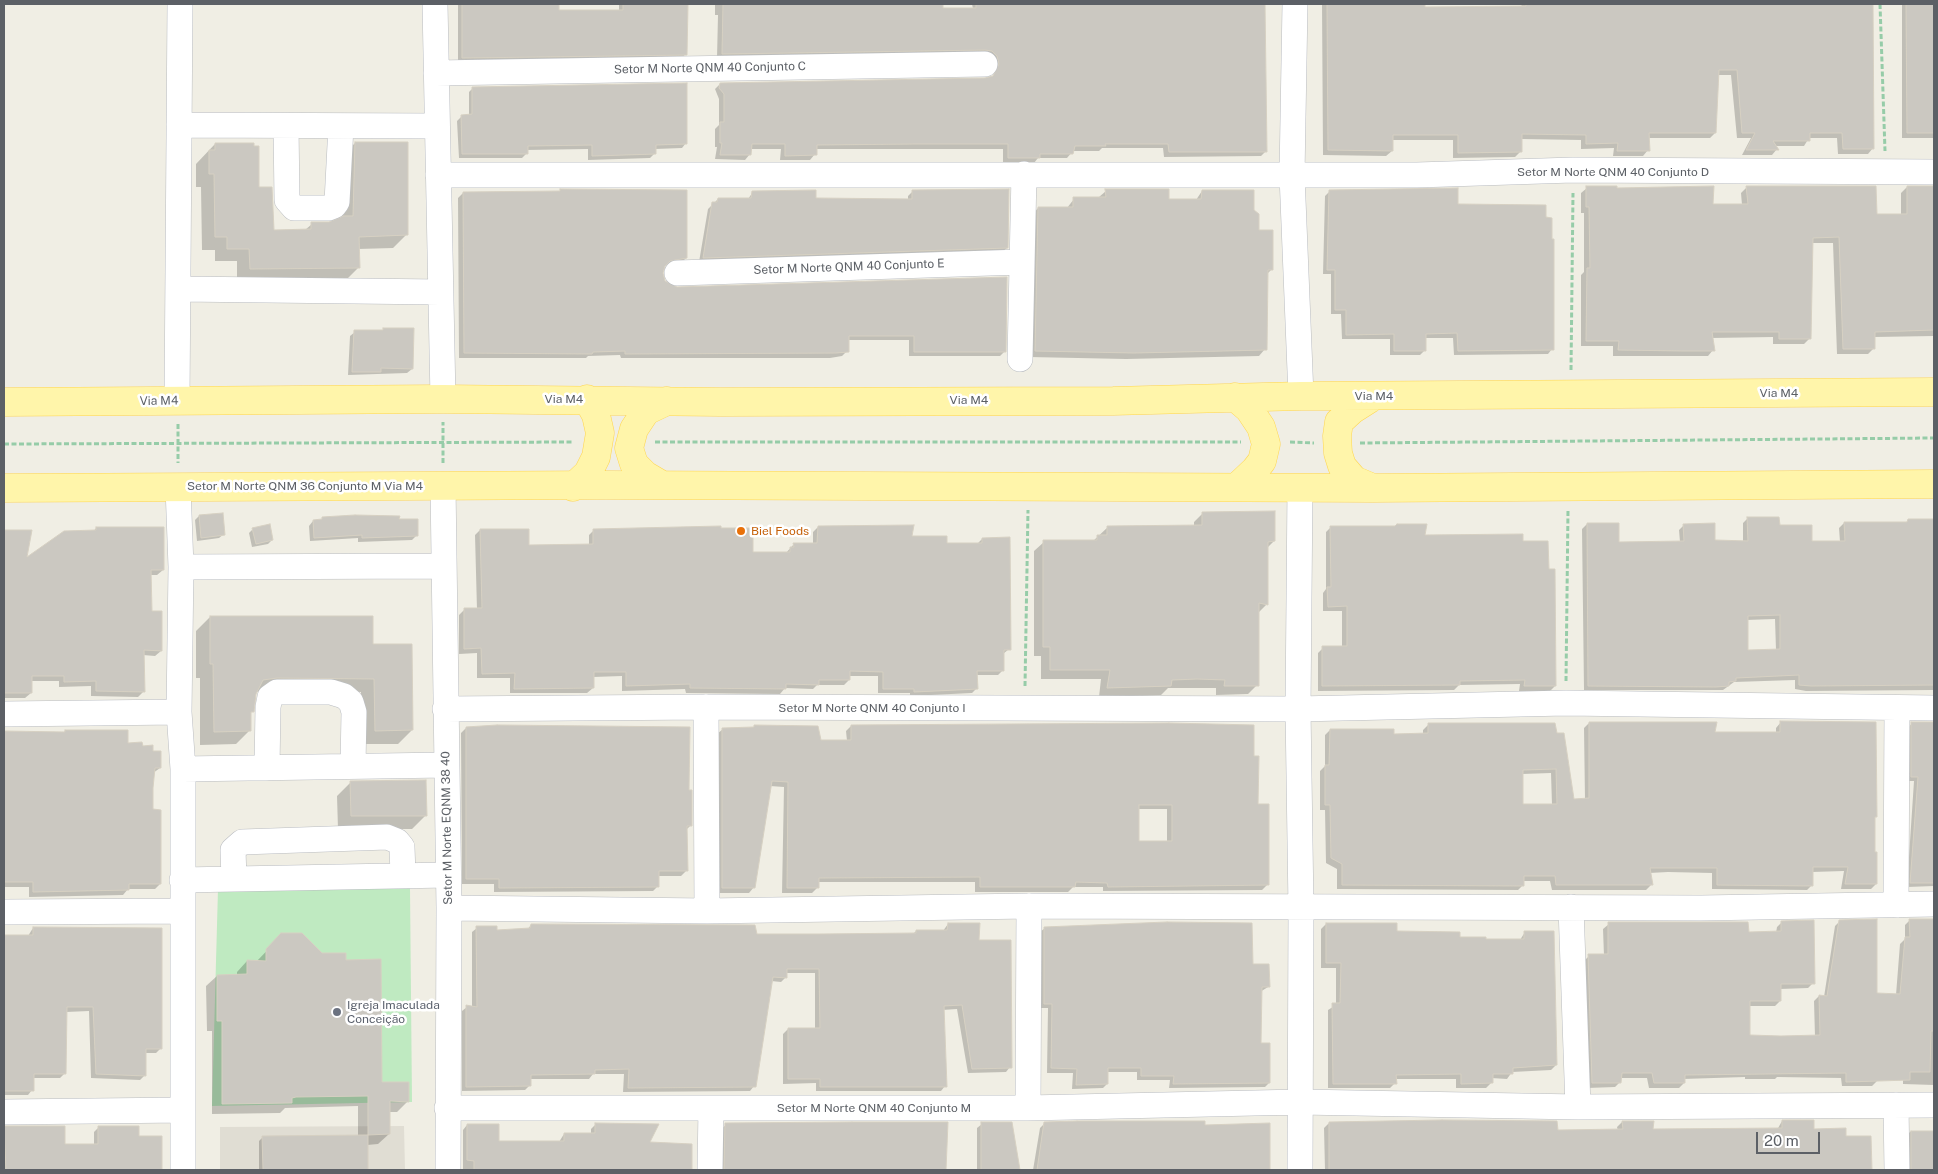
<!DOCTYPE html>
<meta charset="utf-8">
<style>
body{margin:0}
#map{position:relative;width:1938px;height:1174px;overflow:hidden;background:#f0eee4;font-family:"Public Sans",sans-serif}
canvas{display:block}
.frame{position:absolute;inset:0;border:5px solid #5c6066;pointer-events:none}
.scale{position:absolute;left:1756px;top:1132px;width:64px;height:22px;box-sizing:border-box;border:2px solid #5c6066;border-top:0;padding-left:6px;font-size:15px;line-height:18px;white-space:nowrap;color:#5c6066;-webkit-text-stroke:4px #fff;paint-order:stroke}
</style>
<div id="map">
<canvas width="1938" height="1174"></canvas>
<div class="frame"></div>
<div class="scale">20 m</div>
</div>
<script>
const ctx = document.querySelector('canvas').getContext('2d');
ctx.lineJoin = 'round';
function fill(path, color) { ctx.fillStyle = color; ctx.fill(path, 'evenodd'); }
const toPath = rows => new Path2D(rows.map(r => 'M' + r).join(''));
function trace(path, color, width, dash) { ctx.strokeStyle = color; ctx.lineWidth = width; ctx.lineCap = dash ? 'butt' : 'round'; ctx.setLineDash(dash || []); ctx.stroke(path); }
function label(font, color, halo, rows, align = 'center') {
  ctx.font = font + ' "Public Sans",sans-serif'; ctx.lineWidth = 5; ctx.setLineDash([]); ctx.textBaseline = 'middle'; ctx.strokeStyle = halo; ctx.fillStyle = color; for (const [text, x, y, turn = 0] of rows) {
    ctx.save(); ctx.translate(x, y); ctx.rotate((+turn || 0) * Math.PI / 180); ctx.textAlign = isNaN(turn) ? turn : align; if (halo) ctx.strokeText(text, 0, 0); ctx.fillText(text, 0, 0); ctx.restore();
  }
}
fill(toPath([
 [404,1126,405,1170,220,1170,220,1127]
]), '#e0ddd3');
fill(toPath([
 [410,888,412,1102,212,1106,218,889]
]), '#bfeac1');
fill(toPath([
 [458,4,558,4,558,11,619,12,619,4,686,4,686,54,681,58,458,62],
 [715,4,940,4,939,10,973,9,972,4,1264,4,1266,151,1261,156,1164,157,1163,148,1102,148,1099,151,1073,151,1067,158,1038,158,1034,163,1003,163,1003,149,816,149,815,154,810,160,780,160,781,149,750,149,750,154,745,160,715,159,717,147,715,147,715,129,719,125,719,99,715,89,720,84,985,80,993,78,995,70,717,58,718,15,715,15],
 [1322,4,1424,4,1424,8,1521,6,1523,4,1872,4,1873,148,1868,154,1838,154,1837,138,1809,138,1804,146,1775,146,1777,149,1772,155,1742,155,1751,138,1737,138,1731,75,1718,75,1715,133,1710,138,1648,138,1648,150,1643,156,1613,156,1614,148,1581,149,1581,140,1521,139,1521,151,1515,157,1453,158,1453,140,1392,140,1392,151,1386,156,1323,155],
 [1902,4,1934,4,1934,138,1902,138],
 [473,88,686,143,682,148,655,149,655,153,650,158,588,160,588,149,526,150,526,154,522,158,459,158,457,121,462,116,469,116,469,92],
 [355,143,406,235,393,248,358,249,358,268,345,281,237,281,237,261,215,261,215,250,202,250,201,187,196,187,196,164,215,144,258,188,273,231,305,230,312,224,330,224,341,219,342,156],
 [1747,187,1876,216,1901,215,1901,193,1907,187,1934,187,1934,336,1874,337,1874,348,1868,354,1837,354,1833,243,1811,243,1810,338,1804,344,1773,344,1773,337,1711,338,1713,350,1708,356,1613,356,1613,346,1581,346,1581,275,1584,272,1584,213,1581,213,1581,193,1587,188,1616,189,1712,205,1742,205,1741,193],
 [913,191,1007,248,1002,252,699,262,708,209,718,199,748,199,753,192,815,199,908,200,908,196],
 [1106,191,1168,200,1196,200,1202,191,1253,211,1258,231,1272,269,1267,274,1265,349,1259,356,1126,359,1029,357,1032,215,1038,208,1067,208,1074,199,1099,197],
 [1330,191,1545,219,1550,240,1552,349,1548,354,1454,355,1453,338,1425,338,1425,350,1420,355,1390,355,1390,339,1342,339,1341,314,1331,314,1331,274,1323,274,1325,196],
 [463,193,686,258,681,263,664,265,661,273,664,282,677,289,1005,351,1000,356,909,356,909,340,848,340,847,351,842,356,830,358,621,358,620,355,588,356,586,358,459,358,458,198],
 [355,332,412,369,407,373,348,375,350,336],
 [1203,513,1274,541,1267,548,1267,604,1258,613,1257,685,1248,694,1216,695,1216,688,1168,688,1161,695,1099,697,1101,679,1041,679,1041,656,1034,656,1034,551,1044,542,1092,542,1108,527,1194,527,1194,522],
 [199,516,224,534,219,538,197,541,195,520],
 [1748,518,1778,526,1810,542,1840,542,1839,528,1844,523,1905,523,1908,521,1934,520,1934,690,1806,691,1795,689,1795,680,1734,682,1723,690,1584,690,1582,529,1587,524,1618,544,1680,542,1679,530,1684,525,1713,541,1743,542,1743,523],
 [1775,619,1776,650,1747,651,1746,620],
 [313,521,398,521,416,536,412,540,358,542,358,538,310,541,309,526],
 [818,527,946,544,977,544,982,539,1009,649,1003,654,1003,670,998,675,976,675,977,688,972,693,910,696,910,693,878,693,878,676,849,676,849,680,844,685,817,685,813,689,785,688,780,694,686,693,685,689,622,691,622,676,593,677,593,688,587,693,510,693,510,678,477,678,477,653,459,654,459,615,464,610,477,610,475,535,480,530,527,546,589,546,589,535,594,530,752,554,785,554,794,544,813,545,813,532],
 [1331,527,1423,537,1522,542,1555,686,1550,691,1519,691,1520,684,1459,685,1454,690,1318,691,1318,653,1323,648,1342,647,1342,611,1323,611,1323,593,1326,589,1326,532],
 [96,528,163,570,157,575,150,575,150,612,161,651,155,656,143,655,144,691,138,697,91,696,91,686,59,687,59,681,31,681,31,693,25,698,4,698,4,531,30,531,26,559,93,532],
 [253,529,272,540,268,544,252,547,249,533],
 [210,617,372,646,412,730,398,744,361,744,361,692,262,691,255,692,250,714,250,730,236,744,200,745,200,678,196,678,196,631],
 [1781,722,1873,853,1876,884,1871,889,1841,889,1844,871,1812,872,1812,885,1807,890,1712,889,1712,873,1668,872,1649,873,1651,885,1646,890,1552,890,1550,881,1523,881,1523,885,1518,890,1337,889,1337,869,1326,863,1325,810,1320,810,1320,771,1325,766,1325,735,1330,730,1393,735,1423,734,1423,730,1428,725,1554,724,1573,801,1585,800,1584,728,1589,723,1714,733,1776,733,1776,728],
 [1551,773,1552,805,1522,805,1522,774],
 [1934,722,1934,886,1907,887,1914,781,1907,781,1908,728,1912,723],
 [755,726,820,742,847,741,846,731,851,726,1252,757,1268,884,1262,890,1103,891,1103,887,1073,887,1068,892,975,892,975,882,818,882,818,887,812,893,782,893,784,787,770,786,754,887,749,893,717,893,717,734,723,729,752,728],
 [1138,809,1167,809,1167,842,1138,842],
 [466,728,691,825,686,830,686,871,681,876,658,876,658,886,653,891,494,892,494,884,462,884,461,733],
 [65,731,142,747,152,752,160,768,153,773,152,811,160,884,155,889,128,889,123,895,29,897,29,887,4,887,4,732,63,733],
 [351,782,426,815,412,829,338,829,337,796],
 [1910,920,1934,920,1934,1085,1903,1084,1903,1077,1877,1081,1872,1086,1842,1086,1841,1078,1777,1077,1775,1079,1745,1079,1745,1077,1683,1079,1684,1083,1679,1088,1649,1088,1647,1078,1620,1078,1620,1082,1615,1087,1587,1088,1584,961,1589,956,1604,956,1603,929,1609,924,1748,933,1776,933,1777,927,1782,922,1813,983,1808,988,1780,989,1780,1001,1775,1006,1749,1006,1749,1036,1815,1037,1814,1001,1819,996,1824,997,1835,926,1840,921,1876,994,1896,995,1900,944,1905,939,1905,925],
 [948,924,978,941,1010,1067,1006,1072,968,1073,957,1009,942,1010,945,1086,941,1091,816,1091,816,1083,783,1084,783,1034,788,1029,815,1029,815,973,786,973,786,977,781,982,771,981,754,1086,750,1091,623,1092,624,1074,593,1074,589,1079,530,1079,530,1085,525,1090,462,1091,462,1011,467,1007,472,1008,472,932,477,928,495,931,527,930,531,925,756,935,913,934,916,931,943,931],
 [1326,924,1484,940,1520,940,1525,932,1556,1065,1551,1070,1512,1072,1507,1079,1491,1078,1491,1083,1486,1088,1456,1088,1456,1079,1395,1079,1395,1083,1390,1088,1328,1088,1328,1010,1336,1005,1336,968,1321,968,1321,929],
 [33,928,161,1048,156,1053,145,1053,145,1075,140,1080,91,1078,89,1011,66,1012,65,1073,60,1078,32,1078,32,1090,28,1095,4,1095,4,936,28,936],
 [1045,928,1252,965,1268,987,1260,992,1260,1044,1269,1083,1265,1087,1169,1088,1170,1080,1137,1080,1137,1072,1107,1072,1107,1084,1103,1088,1072,1089,1073,1073,1047,1073,1048,1008,1040,1008,1040,932],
 [282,935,321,954,345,961,381,1083,408,1101,397,1112,389,1112,389,1134,378,1144,367,1145,367,1170,259,1170,259,1141,263,1137,358,1136,358,1106,285,1108,280,1113,212,1114,212,1031,207,1031,206,986,217,976,237,976,237,972,247,961,256,962],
 [1782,1121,1845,1138,1870,1137,1871,1170,1325,1170,1324,1128,1329,1123,1556,1132,1618,1131,1617,1127,1622,1122,1652,1130,1777,1130],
 [1045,1123,1203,1126,1269,1124,1269,1170,1033,1170,1040,1128],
 [947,1124,945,1170,721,1170,721,1129,726,1125],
 [982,1124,1011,1124,1019,1170,977,1170,977,1128],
 [467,1125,498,1142,559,1142,564,1134,591,1134,591,1129,595,1125,648,1143,691,1145,691,1170,463,1170,463,1130],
 [4,1128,64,1128,64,1145,94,1145,94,1132,98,1128,137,1137,161,1137,161,1170,4,1170],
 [1911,1131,1934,1131,1934,1170,1906,1170,1906,1136]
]), '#0003');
const building = toPath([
 [462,4,559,4,559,10,623,10,623,4,688,4,687,55,462,58,462,4],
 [723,4,943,4,943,8,976,8,976,4,1265,4,1267,152,1169,152,1168,144,1105,144,1106,146,1075,146,1073,154,1040,154,1040,158,1008,158,1008,144,913,144,817,145,817,155,785,156,785,144,752,144,751,155,720,155,722,143,720,143,720,122,724,122,724,94,719,88,720,83,985,78,993,76,999,64,997,56,992,51,985,50,722,54,723,4],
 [1327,4,1425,4,1425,7,1526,6,1526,4,1873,4,1874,149,1843,149,1842,133,1810,133,1810,141,1773,141,1779,150,1746,150,1755,133,1742,133,1737,70,1719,70,1716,133,1649,133,1650,151,1617,151,1618,143,1586,144,1586,135,1522,134,1522,152,1458,153,1458,135,1393,135,1393,151,1328,150,1327,4],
 [1906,4,1934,4,1934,133,1907,133,1906,4],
 [687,83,687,144,656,145,656,154,592,156,592,145,528,146,528,154,462,154,461,115,472,114,472,87,687,83],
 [355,142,408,142,408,235,359,237,360,268,250,269,249,249,227,249,227,237,215,237,214,174,209,174,209,150,215,150,215,143,254,143,254,146,259,146,259,187,272,187,274,230,311,229,311,222,329,222,343,216,353,216,355,142],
 [1586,186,1617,186,1617,188,1714,186,1713,204,1748,204,1746,186,1876,186,1877,214,1907,214,1907,186,1934,186,1934,330,1875,332,1875,349,1843,349,1839,237,1813,238,1811,339,1779,339,1779,332,1712,332,1715,351,1683,351,1618,350,1619,341,1586,341,1587,268,1590,268,1589,207,1586,207,1586,186],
 [1458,188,1458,204,1546,205,1546,217,1552,218,1552,239,1554,239,1554,350,1458,351,1457,333,1426,334,1426,351,1394,351,1394,334,1346,335,1346,310,1335,310,1335,270,1327,270,1329,190,1458,188],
 [560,189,687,190,687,258,670,261,665,266,663,273,665,281,677,287,1007,277,1006,352,914,352,914,336,849,336,849,352,836,353,625,354,625,351,593,352,592,354,464,353,463,192,560,191,560,189],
 [1009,189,1008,248,703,258,712,202,717,202,718,198,751,198,752,191,816,190,816,198,912,199,912,190,1009,189],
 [1105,189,1169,189,1169,199,1201,199,1202,190,1254,190,1254,210,1259,214,1259,230,1273,230,1273,270,1268,270,1267,350,1134,353,1035,351,1038,207,1073,207,1073,197,1106,197,1105,189],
 [383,328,414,328,413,369,381,368,381,372,352,372,354,330,383,330,383,328],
 [1275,511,1275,541,1268,542,1268,605,1259,603,1259,686,1224,686,1225,680,1197,679,1172,680,1171,686,1107,688,1110,670,1050,670,1050,647,1043,647,1043,540,1097,540,1097,535,1107,535,1107,526,1202,525,1202,512,1275,511],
 [223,513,225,535,201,538,199,515,223,513],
 [355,515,400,516,399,519,418,519,418,536,362,538,362,535,314,538,313,520,322,519,322,517,355,515],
 [1747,517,1779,517,1780,525,1812,525,1812,541,1845,541,1844,522,1907,522,1908,519,1934,519,1934,685,1811,686,1799,685,1799,675,1736,678,1736,681,1729,682,1729,686,1716,687,1588,686,1587,523,1619,523,1619,542,1684,541,1683,524,1715,523,1715,540,1748,541,1747,517],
 [1780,615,1780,649,1748,650,1748,616,1780,615],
 [270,524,273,540,256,544,252,528,270,524],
 [1397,524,1427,524,1425,535,1523,534,1523,541,1548,541,1549,569,1555,569,1556,686,1524,686,1525,680,1460,681,1460,685,1322,686,1322,646,1347,646,1347,606,1328,607,1327,587,1331,587,1330,526,1395,526,1397,524],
 [914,525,912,536,947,536,947,543,982,543,982,538,1010,537,1011,650,1004,650,1004,671,977,671,978,689,914,692,914,689,883,689,883,672,850,671,850,680,819,680,819,685,786,684,786,689,690,688,690,684,626,686,626,672,594,672,594,688,514,689,515,673,482,674,481,648,464,649,464,608,482,608,480,529,529,529,529,545,593,544,593,529,721,526,721,528,753,528,753,552,790,552,790,547,794,547,793,543,817,543,818,526,914,525],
 [96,527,164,527,164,570,151,570,152,611,162,611,162,651,144,650,145,692,96,691,96,681,64,682,64,676,32,676,32,693,4,693,4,530,32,530,27,557,64,531,96,530,96,527],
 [210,616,373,616,373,644,412,644,413,730,375,731,374,679,277,678,263,680,256,694,254,712,251,712,251,731,214,732,213,664,210,664,210,616],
 [1780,721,1876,722,1877,817,1875,817,1875,852,1877,852,1877,884,1845,884,1848,867,1813,867,1813,886,1717,885,1717,868,1650,868,1653,885,1556,885,1555,876,1524,876,1524,886,1342,885,1342,864,1331,858,1330,805,1325,805,1325,765,1329,765,1330,729,1394,729,1394,734,1428,733,1428,723,1555,723,1557,733,1564,733,1574,799,1589,798,1589,722,1717,722,1715,732,1780,732,1780,721],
 [1556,769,1557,804,1523,804,1523,770,1556,769],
 [1911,722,1934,722,1934,883,1910,883,1918,777,1911,777,1911,722],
 [1169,723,1254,725,1254,756,1259,756,1258,804,1269,804,1269,885,1108,887,1107,883,1076,882,1075,887,980,887,980,877,819,878,819,888,787,888,788,782,772,781,755,888,722,888,722,728,754,727,754,725,818,726,821,740,851,740,851,725,1169,723],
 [1139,805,1172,805,1172,841,1139,841,1139,805],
 [497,725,690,727,689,790,692,790,692,826,687,826,688,871,659,871,659,887,499,888,499,879,466,879,466,727,497,725],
 [65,730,128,730,128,743,142,742,143,746,153,745,153,751,161,751,161,768,155,768,153,788,153,809,161,810,161,884,129,884,129,890,33,892,33,882,4,882,4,731,65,732,65,730],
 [426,780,427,816,351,816,350,781,426,780],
 [1877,919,1877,993,1900,994,1905,937,1910,937,1909,919,1934,919,1934,1031,1931,1031,1930,1072,1910,1072,1910,1080,1846,1082,1846,1073,1685,1075,1685,1083,1654,1083,1652,1073,1622,1073,1621,1083,1592,1083,1588,954,1608,954,1608,922,1748,922,1749,932,1781,931,1781,921,1814,920,1815,984,1781,984,1781,1001,1750,1001,1750,1035,1781,1036,1820,1035,1819,995,1827,996,1839,920,1877,919],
 [1167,922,1252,923,1253,964,1269,964,1270,987,1262,987,1261,1043,1270,1043,1270,1083,1173,1084,1174,1076,1141,1076,1141,1068,1108,1068,1108,1084,1076,1085,1077,1069,1051,1068,1052,1004,1044,1004,1044,927,1167,922],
 [948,923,980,923,979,940,1011,940,1012,1068,972,1069,962,1005,944,1006,947,1087,820,1087,820,1079,788,1079,788,1028,820,1028,819,969,787,969,787,978,773,977,756,1087,628,1088,629,1069,595,1070,595,1074,531,1075,531,1086,466,1087,466,1005,477,1007,476,926,497,926,497,930,530,928,531,924,755,925,757,934,819,934,916,933,916,930,947,930,948,923],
 [1326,923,1397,923,1397,931,1460,932,1460,937,1486,937,1486,939,1524,939,1524,931,1554,931,1557,1065,1513,1068,1513,1074,1493,1074,1493,1083,1461,1084,1461,1074,1396,1075,1397,1084,1333,1084,1332,1003,1340,1003,1341,963,1326,963,1326,923],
 [33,927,162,928,162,1049,146,1049,146,1076,96,1074,93,1007,67,1007,66,1074,34,1074,34,1091,4,1091,4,935,33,935,33,927],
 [281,933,302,933,322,953,346,953,346,960,381,959,382,1082,409,1082,409,1102,390,1101,390,1134,368,1135,368,1096,296,1097,292,1098,292,1103,222,1104,222,1021,217,1021,217,975,247,974,247,960,266,961,266,949,281,933],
 [1442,1120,1557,1121,1558,1130,1623,1129,1622,1121,1654,1121,1653,1129,1782,1128,1782,1120,1814,1120,1814,1129,1846,1128,1846,1136,1871,1136,1872,1170,1329,1170,1329,1122,1442,1120],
 [1077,1121,1205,1121,1205,1125,1270,1123,1270,1170,1037,1170,1044,1122,1077,1121],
 [852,1122,948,1122,946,1170,724,1170,725,1123,852,1122],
 [981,1122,1012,1122,1020,1170,981,1170,981,1122],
 [595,1123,659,1124,650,1142,692,1144,692,1170,474,1170,474,1161,467,1160,467,1124,499,1124,499,1141,564,1141,564,1133,595,1133,595,1123],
 [4,1126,65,1126,65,1144,98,1144,98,1126,139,1126,139,1136,162,1136,162,1170,6,1170,4,1126],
 [1911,1131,1934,1131,1934,1170,1911,1170,1911,1131],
 [368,1135,368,1170,263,1170,262,1136,368,1135]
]);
fill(building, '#cbc8c1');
trace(building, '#d6d0c2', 1);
const minor = toPath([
 [435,4,443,399],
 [1295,4,1292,175,1301,396],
 [436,73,985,64],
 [179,125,437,126],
 [286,126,287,200,294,208,329,208,334,206,337,202,341,126],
 [438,175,1417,175,1573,170,1934,172],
 [677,273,1022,262],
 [179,289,440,292],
 [1020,359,1024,174],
 [177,401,180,4],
 [443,485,449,908,448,1170],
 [178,487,181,567,179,712,183,769,183,1170],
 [1300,487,1298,709,1301,908,1300,1170],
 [181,567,443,566],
 [706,707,707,911],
 [445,709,706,707,1298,709,1566,703,1934,708],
 [4,714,179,712],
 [267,768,268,707,270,697,277,692,331,692,344,696,351,702,354,712,353,766],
 [183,769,446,765],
 [234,879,233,850,242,842,387,837,397,841,402,847,403,875],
 [182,880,447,875],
 [1896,905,1897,709],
 [1571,907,1578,1107],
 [449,908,707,911,1029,906,1701,908,1934,904],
 [4,912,182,911],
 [1896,1105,1897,1170],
 [447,1108,1028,1108,1300,1102,1578,1107,1934,1105],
 [1028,1108,1029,906],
 [4,1112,183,1110],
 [710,1170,711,1108]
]);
const major = toPath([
 [1235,397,1249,409,1261,427,1266,444,1262,461,1255,470,1237,487],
 [4,402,443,399,720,402,1113,401,1301,396,1934,392],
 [662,485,645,475,634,464,629,448,634,429,646,411,667,401],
 [573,487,588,473,596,457,600,433,596,415,587,399],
 [4,488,606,485,1373,488,1934,484],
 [1373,488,1354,480,1342,466,1338,453,1337,436,1339,422,1352,410,1374,396]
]);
trace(minor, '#b9bcc1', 26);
trace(major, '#ffd54f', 29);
trace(toPath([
 [1880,4,1885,151],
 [1571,370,1573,193],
 [178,424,178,463],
 [655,442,1241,442],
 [1290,442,1314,443],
 [1360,443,1934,438],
 [4,444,574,442],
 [443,463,443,422],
 [1566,681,1568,510],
 [1025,686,1028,510]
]), '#96cca8', 3, [5, 2.5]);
trace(minor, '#fff', 25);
trace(major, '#fff5aa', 28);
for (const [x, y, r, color] of [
 [741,531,5,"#e8710a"],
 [337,1012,5,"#6b7280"]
]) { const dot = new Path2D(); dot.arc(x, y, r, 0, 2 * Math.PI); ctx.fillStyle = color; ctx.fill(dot); trace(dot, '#fff', 2); }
label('12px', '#5c6066', '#fff', [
 ["Setor M Norte QNM 40 Conjunto C",710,68,-1],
 ["Setor M Norte QNM 40 Conjunto D",1613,172],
 ["Setor M Norte QNM 40 Conjunto E",849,267,-2],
 ["Via M4",1779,393],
 ["Via M4",1374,396],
 ["Via M4",564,399],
 ["Via M4",969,400],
 ["Via M4",159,401,-1],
 ["Setor M Norte QNM 36 Conjunto M Via M4",305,486],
 ["Setor M Norte QNM 40 Conjunto I",872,708],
 ["Setor M Norte EQNM 38 40",447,828,-91],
 ["Setor M Norte QNM 40 Conjunto M",874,1108]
]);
label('12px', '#c56008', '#fff', [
 ["Biel Foods",751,531]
], 'left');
label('12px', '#5b616d', '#fff', [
 ["Igreja Imaculada",347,1005],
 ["Conceição",347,1019]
], 'left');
</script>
